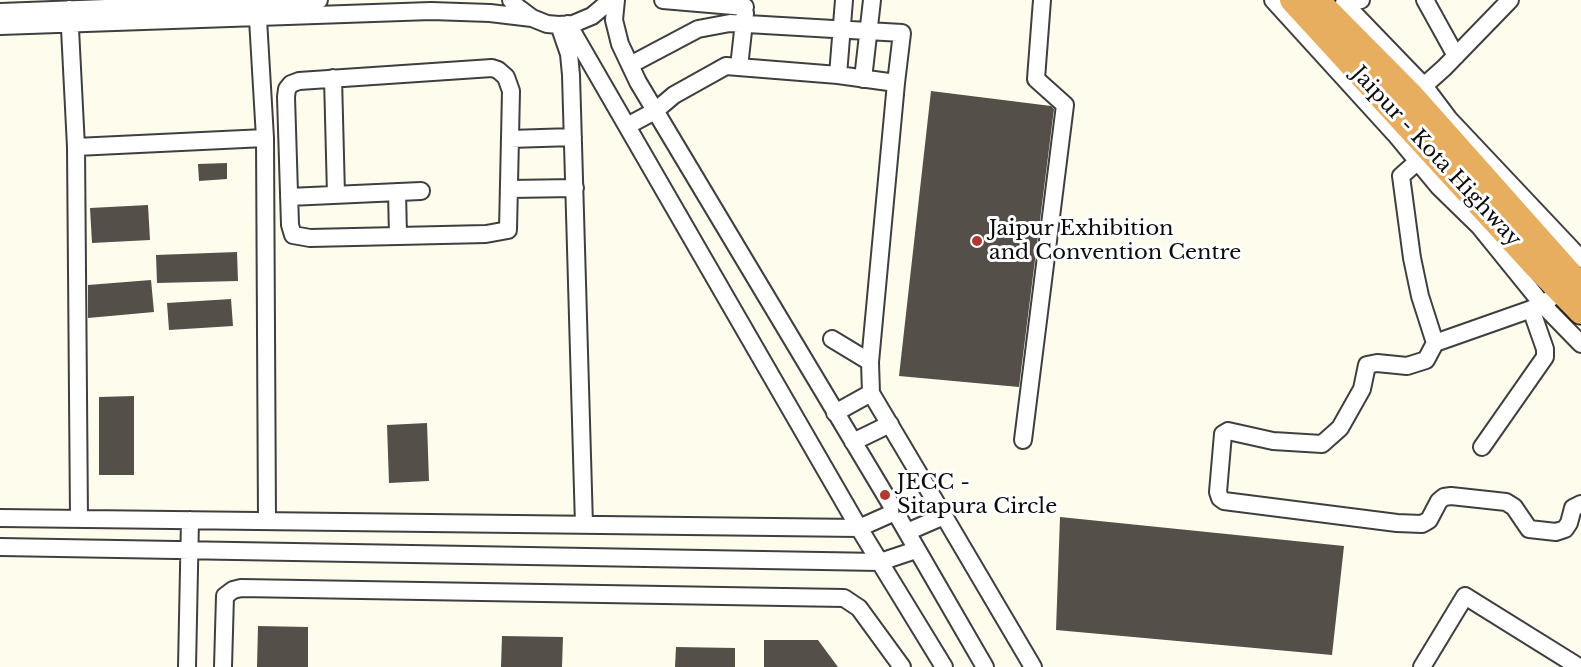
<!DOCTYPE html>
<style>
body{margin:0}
canvas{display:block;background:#fefced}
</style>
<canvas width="1581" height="667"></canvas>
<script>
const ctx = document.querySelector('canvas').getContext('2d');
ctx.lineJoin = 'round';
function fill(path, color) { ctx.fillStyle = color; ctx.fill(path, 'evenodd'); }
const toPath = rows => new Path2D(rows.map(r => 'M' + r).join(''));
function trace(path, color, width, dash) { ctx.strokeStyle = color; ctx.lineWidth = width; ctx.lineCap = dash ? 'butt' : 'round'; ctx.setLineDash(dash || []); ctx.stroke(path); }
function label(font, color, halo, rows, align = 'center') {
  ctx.font = font + ' "Libre Baskerville",serif'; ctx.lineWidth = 6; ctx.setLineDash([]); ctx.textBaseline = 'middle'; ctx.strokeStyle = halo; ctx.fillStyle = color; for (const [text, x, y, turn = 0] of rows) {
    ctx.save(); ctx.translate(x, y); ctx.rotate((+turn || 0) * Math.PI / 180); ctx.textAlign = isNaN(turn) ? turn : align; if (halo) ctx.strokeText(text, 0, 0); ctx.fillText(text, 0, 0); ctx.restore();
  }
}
fill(toPath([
 [931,91,1051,106,1054,109,1019,387,899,376],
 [227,163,227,179,199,181,198,164],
 [148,205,150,240,92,243,90,208],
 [237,252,238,281,157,283,156,255],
 [151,280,154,312,88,318,88,285],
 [231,299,233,326,169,330,167,303],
 [134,396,134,475,99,475,99,397],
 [427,423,429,481,389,483,387,425],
 [1060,517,1344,546,1332,655,1056,630],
 [258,626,308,627,308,667,257,667],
 [502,636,563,637,562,667,501,667],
 [764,640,818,640,838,667,764,667],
 [676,647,735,648,735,667,675,667]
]), '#544f49');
const minor = toPath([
 [511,0,516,6,532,18,547,24,559,25,573,24,592,16,611,0],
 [616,0,614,20,620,44,638,82,893,508,985,667],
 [663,0,745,7],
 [1273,0,1395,134,1438,186,1479,226,1543,305,1581,344],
 [1361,0,1344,3,1425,87,1449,119,1581,259],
 [1425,0,1456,56],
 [257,2,265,138,267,521],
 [69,9,76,147,79,519],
 [0,12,319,0],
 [568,24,859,528,944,667],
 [559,25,569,54,571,75,584,525],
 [0,26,431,11,490,13,532,18],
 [630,65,698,29,730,23,902,33,896,83],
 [739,67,745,13],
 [492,68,498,70,506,77,511,91,508,230,486,234,310,238,293,235,290,225,286,97,287,89,291,84,299,81,492,68],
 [838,75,844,0],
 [333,78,336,195],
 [863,79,872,0],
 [1417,92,1444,68,1510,0],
 [627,126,655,111,674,95,726,66,838,75,896,83,870,362],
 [510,139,573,137],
 [76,147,265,138],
 [1426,154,1401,176,1412,258,1420,296,1435,343,1543,305,1550,299],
 [509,189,575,188],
 [397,192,398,236],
 [289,197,421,191],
 [832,339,870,362,871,393,835,413],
 [1435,343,1426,360,1407,366,1377,363,1367,365,1362,389,1340,428,1322,444,1273,441,1228,431,1223,434,1218,492,1220,498,1224,501,1397,523,1422,524,1429,520,1439,501,1444,497,1451,496,1506,502,1514,507,1529,529,1556,532,1565,529,1569,523,1573,508,1581,504],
 [871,393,944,516],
 [1023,440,1065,105,1036,79,1042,0],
 [853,442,890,424],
 [1482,447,1545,357,1545,349,1531,309],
 [0,518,859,528,895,512],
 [907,532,944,516,1033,667],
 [0,547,880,562,916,550],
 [187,667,190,520],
 [223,667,225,596,233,590,241,588,844,598,859,608,902,667],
 [1422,667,1465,596,1579,667]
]);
const highway = toPath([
 [1292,0,1532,262,1581,312],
 [1317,0,1412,96,1581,286]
]);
trace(minor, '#3f3f3f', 20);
trace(highway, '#1d1d1d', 27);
trace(minor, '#fff', 16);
trace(highway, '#e8ae60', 24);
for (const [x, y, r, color] of [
 [977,241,6,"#b13930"],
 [885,495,6,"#b13930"]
]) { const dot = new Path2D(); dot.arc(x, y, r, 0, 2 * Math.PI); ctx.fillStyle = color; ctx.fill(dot); trace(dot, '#fff', 2); }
label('21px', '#0c0c0c', '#fff', [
 ["Jaipur - Kota Highway",1436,157,47]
]);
label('21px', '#0c0c0c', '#fff', [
 ["Jaipur Exhibition",989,229],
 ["and Convention Centre",989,253],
 ["JECC -",897,483],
 ["Sitapura Circle",897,507]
], 'left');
</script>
